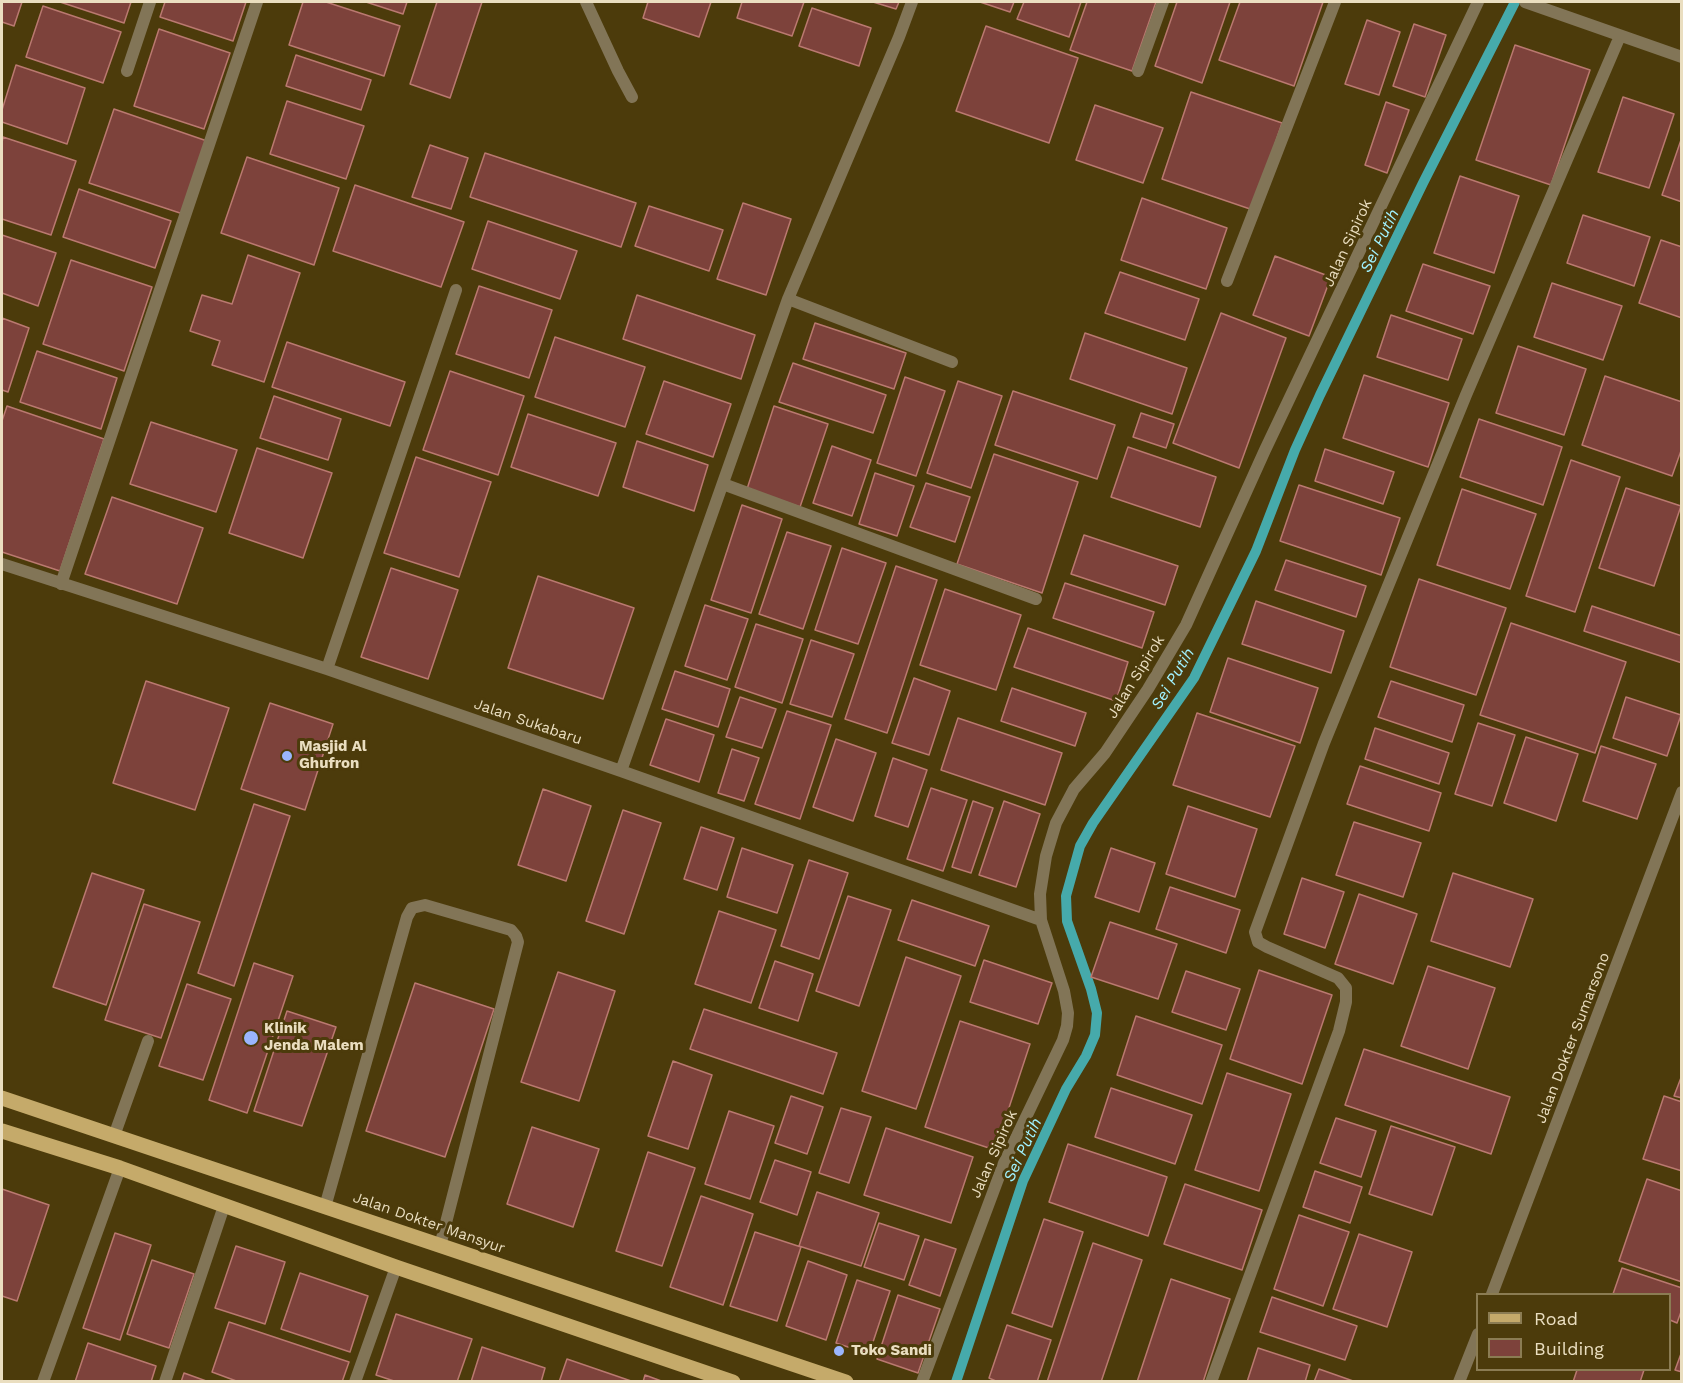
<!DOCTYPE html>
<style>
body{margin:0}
#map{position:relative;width:1683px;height:1383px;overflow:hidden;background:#4c3b0b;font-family:"Work Sans",sans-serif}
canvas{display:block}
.frame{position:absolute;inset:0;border:3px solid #eadec0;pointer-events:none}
.legend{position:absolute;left:1476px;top:1293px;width:195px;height:78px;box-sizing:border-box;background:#4c3b0b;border:2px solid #8b7c53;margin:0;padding:8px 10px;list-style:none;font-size:18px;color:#eadec0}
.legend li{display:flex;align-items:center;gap:12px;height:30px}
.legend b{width:30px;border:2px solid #8b7c53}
</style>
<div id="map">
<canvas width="1683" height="1383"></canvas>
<div class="frame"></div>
<ul class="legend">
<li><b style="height:8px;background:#c5aa6a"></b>Road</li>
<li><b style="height:16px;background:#7d423b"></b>Building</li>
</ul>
</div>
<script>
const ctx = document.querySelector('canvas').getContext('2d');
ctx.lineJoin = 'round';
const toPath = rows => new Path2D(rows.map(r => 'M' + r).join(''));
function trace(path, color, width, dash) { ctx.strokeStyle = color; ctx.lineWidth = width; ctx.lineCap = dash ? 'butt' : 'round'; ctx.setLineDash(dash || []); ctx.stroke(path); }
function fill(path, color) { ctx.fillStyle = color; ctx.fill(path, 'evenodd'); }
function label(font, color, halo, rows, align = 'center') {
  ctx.font = font + ' "Work Sans",sans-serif'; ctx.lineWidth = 6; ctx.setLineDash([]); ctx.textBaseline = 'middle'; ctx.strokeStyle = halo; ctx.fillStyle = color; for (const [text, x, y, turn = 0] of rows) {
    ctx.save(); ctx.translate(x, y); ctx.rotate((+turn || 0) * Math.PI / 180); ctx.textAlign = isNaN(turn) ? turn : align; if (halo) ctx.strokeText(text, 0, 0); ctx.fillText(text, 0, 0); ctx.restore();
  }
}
trace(toPath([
 [956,1382,1023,1181,1066,1089,1086,1056,1095,1035,1097,1013,1091,989,1067,921,1066,896,1080,846,1093,823,1194,678,1256,551,1295,450,1320,395,1423,183,1515,2]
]), '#46aaab', 10);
const building = toPath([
 [2,2,22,2,14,26,2,22,2,2],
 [60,2,131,2,124,23,60,2],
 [165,2,246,2,233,41,160,17,165,2],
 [303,2,326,2,400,26,384,76,289,45,303,2],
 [366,2,407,2,403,14,366,2],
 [437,2,482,2,450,98,410,84,437,2],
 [648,2,711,2,699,37,643,18,648,2],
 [742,2,804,2,792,36,737,18,742,2],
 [873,2,899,2,896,9,873,2],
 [980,2,1014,2,1010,12,980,2],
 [1024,2,1081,2,1069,37,1017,19,1024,2],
 [1087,2,1156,2,1132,71,1070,50,1087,2],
 [1177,2,1230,2,1202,83,1155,66,1177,2],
 [1240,2,1323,2,1294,86,1219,60,1240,2],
 [43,6,121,32,103,83,26,57,43,6],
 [812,8,871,28,859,66,799,46,812,8],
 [1367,20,1400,32,1379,95,1345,84,1367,20],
 [1414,24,1446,35,1425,97,1393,86,1414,24],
 [986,26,1078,58,1049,143,956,111,986,26],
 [159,29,230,53,204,129,134,106,159,29],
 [1515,45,1590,70,1551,185,1476,160,1515,45],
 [296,55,371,80,361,110,286,86,296,55],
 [16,65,85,88,67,144,2,122,2,110,16,65],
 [1191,92,1282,123,1253,210,1162,179,1191,92],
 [1623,97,1674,114,1649,188,1598,172,1623,97],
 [287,101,364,126,346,179,270,154,287,101],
 [1386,102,1409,110,1387,173,1365,165,1386,102],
 [1095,105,1163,128,1143,183,1076,160,1095,105],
 [114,109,207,141,183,214,89,183,114,109],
 [3,137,76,161,51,235,2,219,2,143,3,137],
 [1682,137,1682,202,1662,195,1682,137],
 [430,145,468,158,451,209,412,197,430,145],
 [485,153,636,203,621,247,470,197,485,153],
 [247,157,339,188,314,265,221,233,247,157],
 [1460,176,1519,196,1494,273,1434,253,1460,176],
 [355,185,464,222,441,287,333,251,355,185],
 [79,189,171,221,155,268,63,237,79,189],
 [1142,198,1227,228,1206,289,1121,260,1142,198],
 [743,203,791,219,766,295,717,279,743,203],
 [649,206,723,230,709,271,635,246,649,206],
 [1583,215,1650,237,1634,286,1567,263,1583,215],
 [488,221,577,251,560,299,472,269,488,221],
 [2,235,56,253,38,306,2,293,2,235],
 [1661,240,1682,247,1682,318,1639,303,1661,240],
 [248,255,300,273,264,382,212,365,220,341,190,331,202,295,232,304,248,255],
 [1275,256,1331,277,1309,336,1253,315,1275,256],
 [71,260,152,287,124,371,43,344,71,260],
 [1423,264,1490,286,1473,334,1406,311,1423,264],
 [1120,272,1199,299,1185,340,1105,313,1120,272],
 [1552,283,1622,306,1603,360,1534,337,1552,283],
 [479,286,552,310,529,378,456,354,479,286],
 [637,295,755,335,741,379,623,339,637,295],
 [1221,313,1286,338,1239,468,1173,443,1221,313],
 [1391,315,1462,339,1448,380,1377,357,1391,315],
 [2,318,29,328,8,392,2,390,2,318],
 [815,323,906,353,894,389,803,359,815,323],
 [1085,333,1187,368,1172,414,1070,379,1085,333],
 [555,337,645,367,625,427,535,397,555,337],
 [287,342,405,382,390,426,272,387,287,342],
 [1518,346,1586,369,1564,435,1496,413,1518,346],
 [37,351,117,378,101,429,20,402,37,351],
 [793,363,886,395,873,433,779,402,793,363],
 [450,371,524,396,498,475,423,450,450,371],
 [1364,375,1449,403,1428,467,1343,438,1364,375],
 [1605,376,1682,402,1682,448,1672,476,1582,445,1605,376],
 [905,377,945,391,916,476,877,463,905,377],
 [664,381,731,404,713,457,646,434,664,381],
 [958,381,1002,396,971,488,927,473,958,381],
 [1013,391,1115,425,1097,479,995,445,1013,391],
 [274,396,341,419,328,460,260,438,274,396],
 [7,406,104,439,60,571,2,552,2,421,7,406],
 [774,406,828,424,800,507,747,489,774,406],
 [1141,413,1174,424,1166,448,1133,437,1141,413],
 [528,414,616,443,598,496,511,467,528,414],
 [1479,419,1562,447,1543,505,1460,477,1479,419],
 [151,422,237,450,216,512,130,484,151,422],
 [637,441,708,465,694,511,623,487,637,441],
 [832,446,871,460,852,516,813,503,832,446],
 [1128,447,1216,477,1200,527,1111,497,1128,447],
 [257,448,332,473,303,558,229,533,257,448],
 [1325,449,1394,472,1383,504,1315,481,1325,449],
 [994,454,1078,482,1042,593,957,564,994,454],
 [416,457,491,482,459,577,384,553,416,457],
 [1571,460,1620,477,1575,612,1526,596,1571,460],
 [875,473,914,486,897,536,859,524,875,473],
 [926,483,970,497,955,542,910,527,926,483],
 [1299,485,1400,518,1381,575,1280,541,1299,485],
 [1626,488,1681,506,1654,586,1599,568,1626,488],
 [1462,489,1536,514,1510,589,1437,565,1462,489],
 [112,497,203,528,177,604,85,574,112,497],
 [742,505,782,519,751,613,711,600,742,505],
 [787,532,831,546,803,629,759,614,787,532],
 [1084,535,1178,566,1165,605,1071,574,1084,535],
 [842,548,886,563,858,644,815,630,842,548],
 [1286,560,1366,586,1356,617,1275,590,1286,560],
 [896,566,937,580,887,733,845,719,896,566],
 [391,568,458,590,428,679,361,657,391,568],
 [538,576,634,608,603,699,508,668,538,576],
 [1419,579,1506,608,1476,695,1390,667,1419,579],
 [1065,583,1154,612,1142,648,1053,618,1065,583],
 [945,589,1021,615,996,690,920,665,945,589],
 [1256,601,1344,631,1331,673,1242,644,1256,601],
 [705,605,748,619,727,680,685,666,705,605],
 [1592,606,1682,636,1682,663,1584,631,1592,606],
 [1511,623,1626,662,1595,753,1480,715,1511,623],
 [756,624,803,639,782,703,735,687,756,624],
 [1028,628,1128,662,1116,701,1014,667,1028,628],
 [811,640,854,654,832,717,790,704,811,640],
 [1228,658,1318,688,1300,743,1210,712,1228,658],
 [675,671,730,689,718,727,662,709,675,671],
 [914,678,950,691,929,755,892,743,914,678],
 [146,681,229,708,195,810,113,783,146,681],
 [1391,681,1464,705,1452,742,1378,717,1391,681],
 [1012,688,1086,713,1075,746,1001,721,1012,688],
 [740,697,776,709,762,748,726,737,740,697],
 [1626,697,1681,715,1667,756,1613,738,1626,697],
 [270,703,333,724,305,810,241,789,270,703],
 [787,711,831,725,800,819,755,804,787,711],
 [1197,713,1295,746,1270,817,1173,785,1197,713],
 [958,718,1062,753,1045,805,941,770,958,718],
 [666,719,714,735,699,782,650,765,666,719],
 [1478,723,1515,735,1492,806,1455,794,1478,723],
 [1375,728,1449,753,1439,784,1365,759,1375,728],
 [1526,737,1578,754,1556,821,1504,803,1526,737],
 [836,739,876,753,853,821,813,807,836,739],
 [1601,746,1656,764,1637,819,1583,801,1601,746],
 [732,749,759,758,744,801,718,793,732,749],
 [893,758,927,770,908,827,875,816,893,758],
 [1360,766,1441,793,1429,831,1347,804,1360,766],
 [931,788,967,800,943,871,907,859,931,788],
 [543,789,591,806,566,881,518,865,543,789],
 [973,801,993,808,971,873,952,867,973,801],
 [1004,801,1040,814,1016,887,979,875,1004,801],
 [254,804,290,816,234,986,198,973,254,804],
 [1188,806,1257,829,1235,897,1166,874,1188,806],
 [623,810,661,823,624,934,586,921,623,810],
 [1354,822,1421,843,1403,897,1336,875,1354,822],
 [701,827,734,838,717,890,684,879,701,827],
 [742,848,793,865,777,913,727,897,742,848],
 [1111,848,1155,863,1139,912,1095,897,1111,848],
 [809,860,848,873,819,959,781,946,809,860],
 [92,873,144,890,106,1005,53,987,92,873],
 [1453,873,1533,899,1510,967,1431,941,1453,873],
 [1302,878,1344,892,1325,948,1284,934,1302,878],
 [1170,887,1240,910,1226,953,1156,929,1170,887],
 [1359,894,1417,914,1393,984,1335,964,1359,894],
 [848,896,891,910,859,1006,816,991,848,896],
 [912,900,989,926,975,966,898,940,912,900],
 [144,904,200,922,161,1038,105,1020,144,904],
 [719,911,776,930,751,1003,695,984,719,911],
 [1110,922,1177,944,1158,999,1091,977,1110,922],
 [906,957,961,976,916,1109,862,1091,906,957],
 [984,960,1052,983,1038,1024,970,1002,984,960],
 [775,961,813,974,798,1021,759,1008,775,961],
 [254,963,293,976,247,1113,209,1100,254,963],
 [1428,966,1495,988,1468,1069,1401,1046,1428,966],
 [1259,970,1332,995,1302,1084,1230,1059,1259,970],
 [1186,971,1240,989,1226,1030,1172,1012,1186,971],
 [558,972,615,991,579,1101,521,1082,558,972],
 [415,983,494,1009,445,1157,366,1131,415,983],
 [187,984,231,999,203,1080,159,1066,187,984],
 [704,1009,837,1053,823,1094,690,1049,704,1009],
 [287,1011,336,1027,302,1126,254,1111,287,1011],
 [1136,1016,1222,1045,1202,1104,1117,1075,1136,1016],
 [960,1021,1030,1044,995,1150,925,1127,960,1021],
 [1364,1049,1510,1097,1491,1154,1345,1105,1364,1049],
 [673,1061,712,1075,688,1149,648,1136,673,1061],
 [1227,1073,1291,1094,1259,1191,1195,1170,1227,1073],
 [1682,1075,1682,1098,1674,1096,1682,1075],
 [1111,1088,1192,1115,1175,1164,1095,1137,1111,1088],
 [791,1096,823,1107,807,1154,775,1143,791,1096],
 [1664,1096,1682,1102,1682,1171,1643,1159,1664,1096],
 [841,1108,871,1117,849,1183,819,1173,841,1108],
 [729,1111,774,1126,750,1199,705,1184,729,1111],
 [1336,1118,1376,1131,1361,1177,1320,1163,1336,1118],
 [1391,1126,1455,1147,1432,1215,1369,1194,1391,1126],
 [532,1127,599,1149,573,1227,507,1204,532,1127],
 [886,1128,973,1157,951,1223,864,1195,886,1128],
 [1068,1144,1167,1177,1148,1236,1049,1202,1068,1144],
 [648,1152,695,1168,662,1266,616,1251,648,1152],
 [775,1160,811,1172,797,1215,760,1202,775,1160],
 [1315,1171,1362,1187,1350,1223,1303,1207,1315,1171],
 [1647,1179,1682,1191,1682,1282,1619,1261,1647,1179],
 [1185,1184,1262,1210,1242,1270,1164,1244,1185,1184],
 [2,1189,49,1205,17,1301,2,1296,2,1189],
 [817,1192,879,1213,861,1266,799,1246,817,1192],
 [701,1196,753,1214,723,1305,670,1287,701,1196],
 [1299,1215,1349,1232,1323,1306,1274,1289,1299,1215],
 [1044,1219,1083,1232,1052,1327,1012,1313,1044,1219],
 [879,1223,919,1236,904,1280,864,1267,879,1223],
 [755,1232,801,1247,777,1321,730,1306,755,1232],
 [115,1233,151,1245,120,1340,83,1328,115,1233],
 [1359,1234,1412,1252,1387,1327,1333,1309,1359,1234],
 [925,1239,956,1249,940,1296,909,1285,925,1239],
 [1093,1243,1142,1260,1101,1382,1047,1382,1093,1243],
 [236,1246,285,1262,265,1324,215,1308,236,1246],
 [152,1260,194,1274,169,1348,127,1334,152,1260],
 [808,1261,847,1275,826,1340,786,1326,808,1261],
 [1622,1268,1682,1288,1682,1309,1677,1323,1670,1320,1670,1294,1613,1294,1622,1268],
 [300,1273,368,1296,350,1352,281,1329,300,1273],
 [1171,1279,1230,1299,1203,1382,1137,1382,1171,1279],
 [857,1280,890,1291,869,1354,836,1343,857,1280],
 [898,1295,940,1309,918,1373,877,1359,898,1295],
 [1272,1297,1357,1326,1345,1360,1260,1332,1272,1297],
 [396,1314,472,1339,457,1382,397,1382,376,1375,396,1314],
 [229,1322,349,1362,342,1382,239,1382,212,1372,229,1322],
 [1007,1325,1051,1340,1037,1382,998,1382,989,1378,1007,1325],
 [88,1343,156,1366,151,1382,75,1382,88,1343],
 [482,1347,545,1368,541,1382,471,1382,482,1347],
 [1258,1348,1310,1365,1305,1382,1247,1382,1258,1348],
 [1682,1351,1682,1372,1675,1370,1682,1351],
 [567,1359,634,1382,559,1382,567,1359],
 [1319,1369,1356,1382,1314,1382,1319,1369],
 [1577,1370,1644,1370,1640,1382,1573,1382,1577,1370],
 [184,1373,209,1382,181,1382,184,1373],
 [645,1375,664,1382,643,1382,645,1375]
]);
fill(building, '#7d423b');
trace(building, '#ba7970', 1.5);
trace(toPath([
 [114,1136,148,1041],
 [325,1207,407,917,412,908,425,905,511,930,516,936,518,942,440,1246]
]), '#827557', 12);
trace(toPath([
 [586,2,618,71,632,97],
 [1525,2,1682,57],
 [127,71,150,2],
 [1138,71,1163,2],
 [1227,281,1335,2],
 [788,299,952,362],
 [723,484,1036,599],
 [2,564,327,669,621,771,1041,920],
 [61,584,257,2],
 [327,669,456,290],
 [621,771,788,299,899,37,912,2],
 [1492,1294,1682,792],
 [43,1382,120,1168],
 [165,1382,224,1206],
 [355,1382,396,1267],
 [922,1382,1004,1163,1063,1040,1067,1026,1068,1013,1064,991,1041,920,1040,894,1046,856,1056,823,1074,789,1105,753,1148,689,1186,625,1265,450,1478,2],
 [1211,1382,1339,1031,1346,1002,1346,988,1338,978,1267,947,1258,942,1255,932,1324,743,1466,395,1620,36],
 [1459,1382,1478,1334]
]), '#827557', 12);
trace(toPath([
 [2,1098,846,1382],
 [2,1131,120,1168,396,1267,733,1382]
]), '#c5aa6a', 15);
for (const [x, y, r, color] of [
 [287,756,6,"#9ab5fd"],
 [251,1038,8,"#9ab5fd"],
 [839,1351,6,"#9ab5fd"]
]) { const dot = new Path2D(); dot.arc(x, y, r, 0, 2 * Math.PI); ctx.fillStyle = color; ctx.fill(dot); trace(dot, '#4c3b0b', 2); }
label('15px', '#eadec0', '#4c3b0b', [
 ["Jalan Sipirok",1348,243,-65],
 ["Jalan Sipirok",1136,677,-58],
 ["Jalan Sukabaru",528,722,19],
 ["Jalan Dokter Sumarsono",1573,1038,-69],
 ["Jalan Sipirok",994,1154,-66],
 ["Jalan Dokter Mansyur",429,1223,19]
]);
label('bold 15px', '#eadec0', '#4c3b0b', [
 ["Masjid Al",299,747],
 ["Ghufron",299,764],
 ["Klinik",264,1029],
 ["Jenda Malem",264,1046],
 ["Toko Sandi",851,1351]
], 'left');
label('italic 16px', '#a1f2ff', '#4c3b0b', [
 ["Sei Putih",1380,241,-64],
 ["Sei Putih",1173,679,-59],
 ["Sei Putih",1023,1150,-65]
]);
</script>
